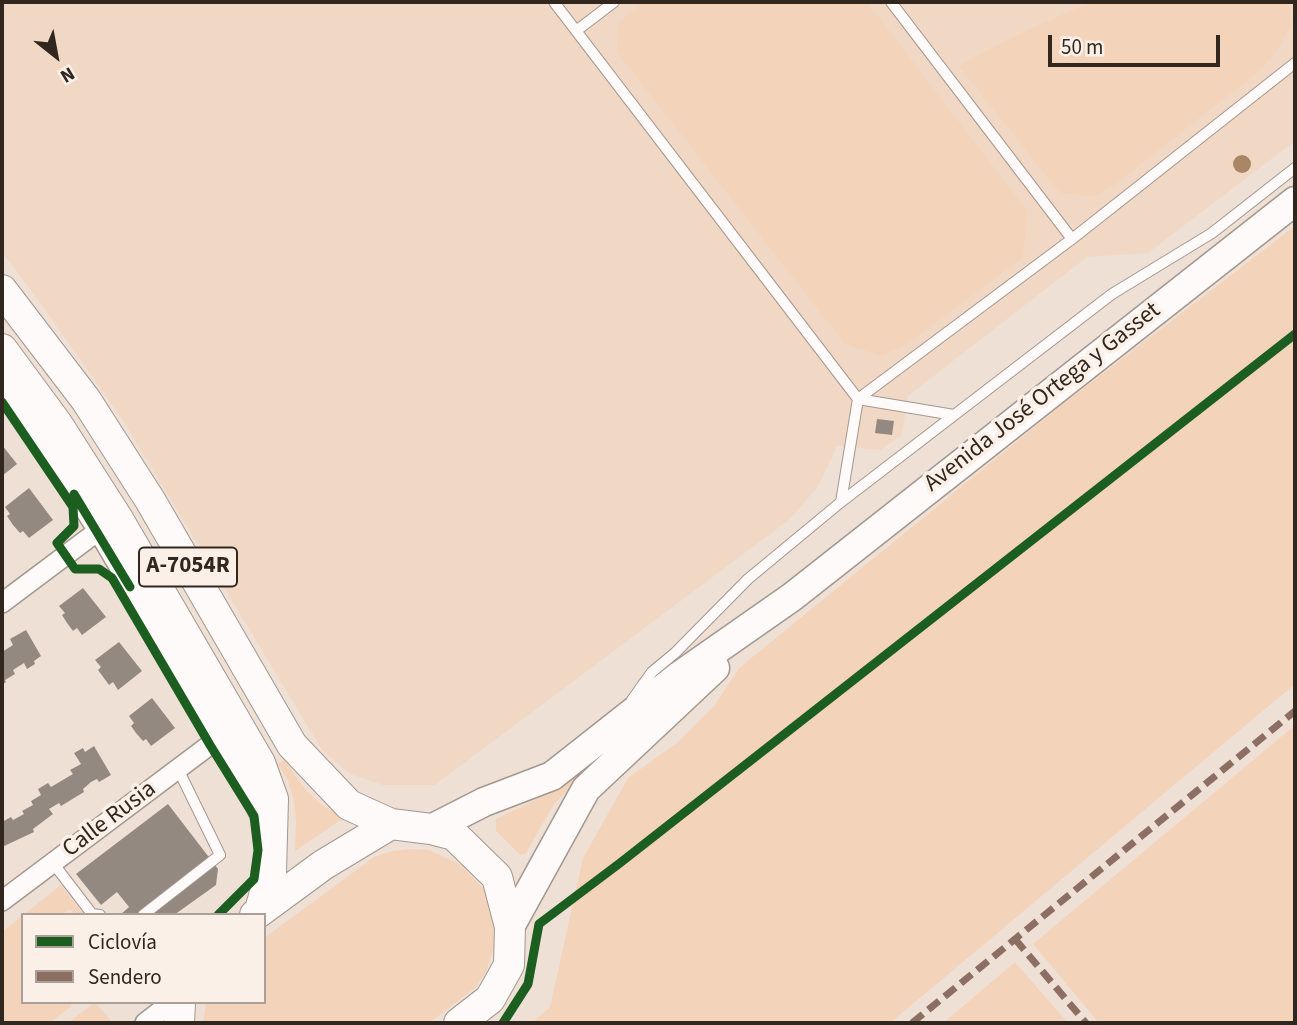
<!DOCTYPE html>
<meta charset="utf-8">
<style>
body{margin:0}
#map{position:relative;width:1297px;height:1025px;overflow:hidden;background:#efe0d5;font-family:"Source Sans 3",sans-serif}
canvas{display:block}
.frame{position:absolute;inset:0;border:4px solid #31271f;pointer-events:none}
.legend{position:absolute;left:21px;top:913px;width:245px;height:91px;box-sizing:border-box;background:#fbf0e7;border:2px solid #aaa097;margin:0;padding:9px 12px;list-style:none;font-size:21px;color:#31271f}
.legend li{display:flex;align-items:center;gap:14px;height:35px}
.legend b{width:35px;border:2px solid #aaa097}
.north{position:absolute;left:21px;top:21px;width:70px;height:70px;-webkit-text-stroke:5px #fbf0e7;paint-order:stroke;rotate:149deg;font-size:19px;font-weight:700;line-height:28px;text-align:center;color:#31271f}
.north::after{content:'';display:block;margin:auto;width:24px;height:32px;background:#31271f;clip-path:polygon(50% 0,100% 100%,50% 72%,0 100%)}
.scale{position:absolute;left:1048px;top:35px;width:172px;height:32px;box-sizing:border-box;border:4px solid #31271f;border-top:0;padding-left:9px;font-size:21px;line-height:24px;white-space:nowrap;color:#31271f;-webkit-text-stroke:5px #fbf0e7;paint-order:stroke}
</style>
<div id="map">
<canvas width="1297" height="1025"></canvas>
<div class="frame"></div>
<ul class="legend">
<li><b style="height:9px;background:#1b5e20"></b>Ciclovía</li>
<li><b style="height:9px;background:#8d6e63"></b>Sendero</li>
</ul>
<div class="north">N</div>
<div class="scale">50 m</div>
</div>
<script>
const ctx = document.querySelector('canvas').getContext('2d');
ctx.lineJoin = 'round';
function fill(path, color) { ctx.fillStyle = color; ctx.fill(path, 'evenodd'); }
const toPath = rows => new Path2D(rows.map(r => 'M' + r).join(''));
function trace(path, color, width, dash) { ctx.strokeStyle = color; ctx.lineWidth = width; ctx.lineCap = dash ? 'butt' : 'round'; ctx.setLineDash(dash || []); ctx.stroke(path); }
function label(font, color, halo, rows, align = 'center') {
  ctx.font = font + ' "Source Sans 3",sans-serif'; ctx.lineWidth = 7; ctx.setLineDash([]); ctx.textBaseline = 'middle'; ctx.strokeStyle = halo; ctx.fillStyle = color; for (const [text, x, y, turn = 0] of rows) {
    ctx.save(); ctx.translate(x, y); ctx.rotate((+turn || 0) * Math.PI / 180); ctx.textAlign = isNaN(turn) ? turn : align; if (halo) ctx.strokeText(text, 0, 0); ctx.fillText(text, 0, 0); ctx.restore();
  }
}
fill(toPath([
 [2,2,1295,2,1295,141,1148,253,1087,257,908,396,902,435,881,450,837,446,818,487,789,520,435,785,383,785,350,774,322,750,122,419,36,297,2,252]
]), '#f1d8c4');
fill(toPath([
 [644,2,867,2,1028,212,1023,257,908,343,882,356,845,344,617,52,619,22],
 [1090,2,1288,2,1292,23,1276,52,1258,72,1113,186,1094,197,1060,193,959,66,1008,39],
 [1295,226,1295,684,890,1023,532,1023,550,1007,583,858,628,778,678,742,714,706,739,668,1058,408],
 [661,698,554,804,526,853,520,855,496,831,496,819,547,794],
 [1295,725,1295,1023,1099,1023,1033,944],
 [284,760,307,791,324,807,345,817,295,851,296,823,294,801,288,781,278,764],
 [411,849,429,850,460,864,484,889,491,905,495,921,494,948,486,972,475,988,429,1023,203,1023,206,1002,264,1002,264,938,374,857,392,851],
 [61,885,84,915,75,915,70,909,61,915,23,915],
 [23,915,23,1002,69,1002,72,1006,49,1023,2,1023,2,932],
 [1015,962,1068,1023,943,1023],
 [95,1002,113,1023,68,1023]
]), '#f3d4bb');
fill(toPath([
 [877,419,894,421,892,435,875,433],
 [2,445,17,464,2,476],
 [29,488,53,520,29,538,23,531,20,533,13,525,7,516,10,514,5,507],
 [83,588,106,617,82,635,77,628,73,631,67,623,62,615,65,613,59,606],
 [26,630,41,656,34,661,35,664,27,669,24,663,13,670,15,674,5,680,6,682,2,685,2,652,13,645,10,639],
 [119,642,142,671,118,690,113,682,109,685,98,670,101,667,95,660],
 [152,698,175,728,151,746,146,739,143,741,136,733,131,726,134,723,129,716],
 [94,746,111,775,99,782,97,779,91,782,83,789,84,792,61,806,59,803,49,809,53,814,33,829,34,832,2,847,2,822,11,817,13,820,24,814,22,811,33,805,31,801,41,795,38,789,48,783,51,787,73,774,70,770,81,764,74,753,83,748,85,752],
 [168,804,218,869,216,885,174,915,120,915,129,907,117,892,101,905,76,874]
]), '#948981');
const service = toPath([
 [554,2,858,399,1072,239,1295,63],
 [891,2,1072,239],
 [576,31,614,2],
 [841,502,858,399,954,415],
 [632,700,652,672,675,653,748,579,841,502,1112,294,1212,233,1295,168],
 [53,863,92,914,100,915],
 [143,915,220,855,178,769]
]);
const minor = toPath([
 [2,386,41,440,98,531,241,774,268,833],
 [2,603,98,531],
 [2,901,219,738],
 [145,1023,172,1002]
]);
const secondary = toPath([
 [431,829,484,802,552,776,679,676,792,597,1295,201],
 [510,927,586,789,715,668]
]);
const primary = toPath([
 [2,290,86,400,150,500,292,745,349,805,391,824,431,829,454,835,497,877,510,927,509,965,490,999,459,1023],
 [2,349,58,425,118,519,260,763,273,799,271,872,260,910],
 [255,915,323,865,391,824],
 [179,1023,180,1002]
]);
trace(service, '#a3978f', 12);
trace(minor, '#a3978f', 22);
trace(secondary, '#a3978f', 31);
trace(primary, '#a3978f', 32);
trace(service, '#fdfaf9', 10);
trace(minor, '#fdfaf9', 19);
trace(secondary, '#fdfaf9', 28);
trace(primary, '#fdfaf9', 30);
trace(toPath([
 [1015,939,1086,1023],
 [912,1023,1295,711]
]), '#8d6e63', 7, [14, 7]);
trace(toPath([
 [2,402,73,507,74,526,57,543,75,569,99,569,112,578,210,745,254,816,258,850,254,879,218,915],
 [74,494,130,587],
 [503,1023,528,984,539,924,620,863,1295,334]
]), '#1b5e20', 9);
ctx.fillStyle = '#a98766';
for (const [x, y] of [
 [1242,164]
]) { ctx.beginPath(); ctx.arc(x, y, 9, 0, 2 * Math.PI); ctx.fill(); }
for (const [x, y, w] of [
 [188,567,98]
]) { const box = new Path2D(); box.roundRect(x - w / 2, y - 19.5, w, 39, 5); ctx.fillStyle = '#fbf0e7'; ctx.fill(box); trace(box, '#31271f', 2); }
label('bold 23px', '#31271f', null, [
 ["A-7054R",188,567]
]);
label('24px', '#31271f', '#fbf0e7', [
 ["Avenida José Ortega y Gasset",1043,398,-38],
 ["Calle Rusia",110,820,-37]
]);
</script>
